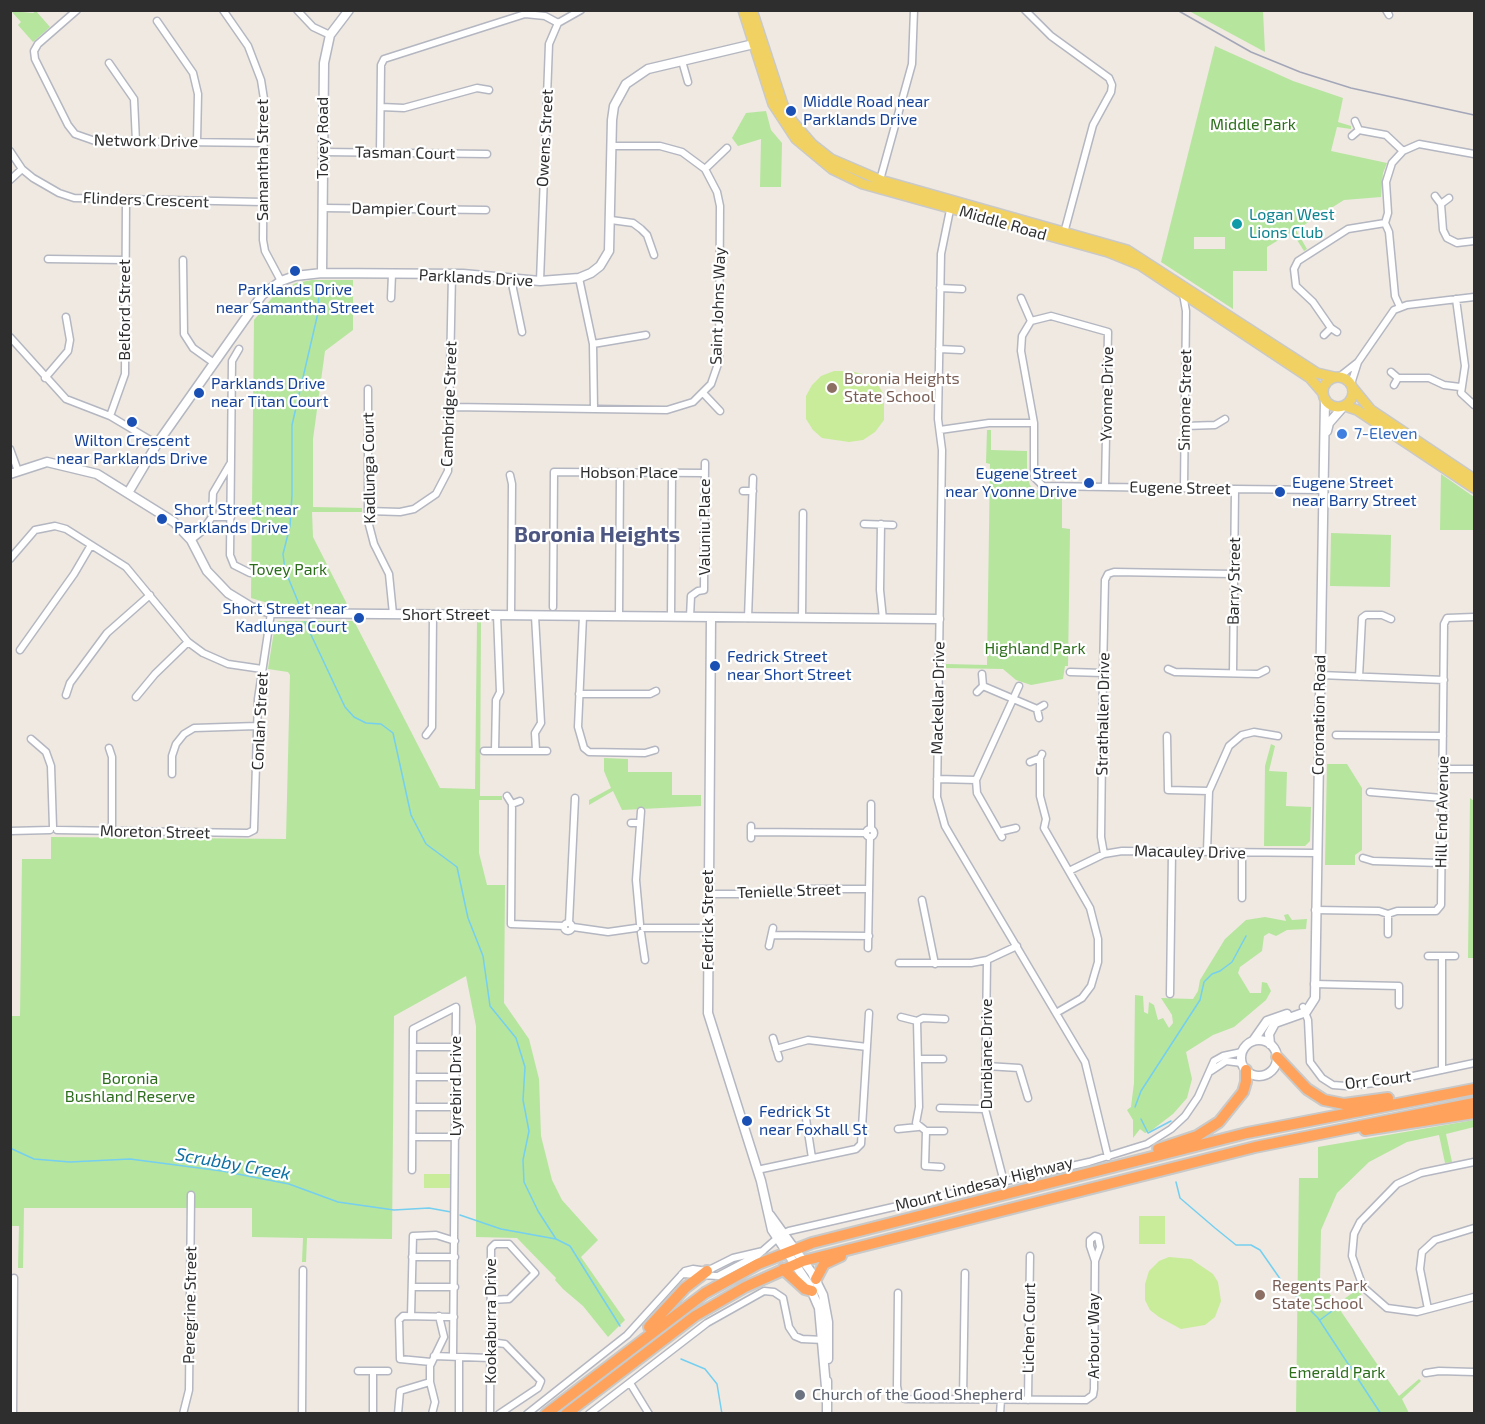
<!DOCTYPE html>
<style>
body{margin:0}
#map{position:relative;width:1485px;height:1424px;overflow:hidden;background:#efe9e1;font-family:"Exo 2",sans-serif}
canvas{display:block}
.frame{position:absolute;inset:0;border:12px solid #2e2e2e;pointer-events:none}
</style>
<div id="map">
<canvas width="1485" height="1424"></canvas>
<div class="frame"></div>
</div>
<script>
const ctx = document.querySelector('canvas').getContext('2d');
ctx.lineJoin = 'round';
function fill(path, color) { ctx.fillStyle = color; ctx.fill(path, 'evenodd'); }
const toPath = rows => new Path2D(rows.map(r => 'M' + r).join(''));
function trace(path, color, width, dash) { ctx.strokeStyle = color; ctx.lineWidth = width; ctx.lineCap = dash ? 'butt' : 'round'; ctx.setLineDash(dash || []); ctx.stroke(path); }
function label(font, color, halo, rows, align = 'center') {
  ctx.font = font + ' "Exo 2",sans-serif'; ctx.lineWidth = 4.5; ctx.setLineDash([]); ctx.textBaseline = 'middle'; ctx.strokeStyle = halo; ctx.fillStyle = color; for (const [text, x, y, turn = 0] of rows) {
    ctx.save(); ctx.translate(x, y); ctx.rotate((+turn || 0) * Math.PI / 180); ctx.textAlign = isNaN(turn) ? turn : align; if (halo) ctx.strokeText(text, 0, 0); ctx.fillText(text, 0, 0); ctx.restore();
  }
}
fill(toPath([
 [11,11,33,13,36,11,50,27,33,42,18,25,21,22],
 [1189,11,1263,11,1265,52],
 [1215,46,1293,81,1343,98,1338,122,1351,126,1351,129,1337,127,1331,151,1387,163,1383,173,1381,197,1344,200,1296,230,1307,249,1304,251,1292,232,1267,247,1267,271,1233,271,1233,309,1161,262],
 [1225,237,1225,249,1194,249,1194,237],
 [766,111,771,130,782,143,781,187,760,187,761,139,738,146,732,138,746,113],
 [312,280,353,280,353,330,325,351,313,439,313,507,362,508,362,512,312,512,313,537,348,606,281,607,251,598,254,320,275,294,296,283],
 [987,430,991,430,991,450,1027,451,1027,476,1030,485,1035,490,1062,493,1062,528,1070,529,1068,666,1065,666,1063,679,1031,685,1016,680,1003,669,946,668,946,664,987,665,990,464,986,463],
 [1441,474,1474,497,1474,530,1440,530],
 [1331,533,1391,535,1390,587,1330,586],
 [278,621,354,621,440,788,475,789,477,622,481,622,480,796,502,796,502,800,479,800,479,853,487,885,505,885,504,1003,529,1039,539,1079,541,1136,552,1180,562,1200,598,1240,581,1257,625,1320,608,1337,583,1306,563,1289,555,1280,556,1278,517,1238,476,1237,476,1026,466,976,394,1016,392,1239,307,1238,306,1262,302,1262,303,1238,252,1237,252,1208,24,1208,23,1268,18,1268,19,1226,11,1226,10,1016,20,1016,22,859,51,859,51,837,286,839,290,675,288,672,268,669,275,625],
 [1271,744,1275,746,1269,771,1287,772,1286,806,1311,807,1310,841,1305,846,1264,846,1265,766],
 [604,758,628,759,628,772,672,772,672,795,701,795,701,806,622,810,613,791,589,805,589,800,611,788,604,771],
 [1327,764,1347,764,1362,788,1362,850,1355,855,1355,865,1325,865],
 [1470,798,1474,801,1474,958,1468,958],
 [1288,914,1292,920,1307,919,1306,929,1287,930,1276,936,1269,933,1264,936,1262,951,1240,967,1238,973,1250,993,1261,993,1262,982,1267,983,1271,991,1266,1000,1234,1027,1213,1035,1186,1052,1192,1079,1187,1098,1173,1114,1152,1130,1145,1133,1140,1129,1133,1138,1133,1120,1127,1110,1131,1107,1134,1083,1135,995,1143,996,1144,1012,1148,1014,1149,1002,1154,1005,1158,1020,1163,1018,1169,1028,1173,1023,1172,1015,1161,998,1193,999,1198,991,1200,980,1225,939,1246,920,1265,917,1286,921,1284,915],
 [1474,1120,1474,1127,1446,1134,1452,1162,1445,1163,1439,1135,1407,1142,1369,1162,1337,1193,1321,1230,1320,1280,1337,1304,1358,1289,1362,1294,1340,1310,1399,1396,1419,1379,1421,1381,1402,1399,1409,1413,1296,1413,1299,1178,1318,1178,1318,1147]
]), '#b6e59e');
fill(toPath([
 [834,371,850,371,867,375,877,383,884,395,884,420,875,432,863,440,849,442,822,438,813,430,806,419,806,396,812,385,821,376],
 [424,1174,450,1174,450,1188,424,1188],
 [1139,1216,1165,1216,1165,1244,1139,1244],
 [1169,1257,1191,1259,1213,1274,1218,1282,1221,1301,1215,1317,1205,1325,1181,1329,1159,1317,1150,1310,1145,1300,1145,1284,1149,1271,1159,1261]
]), '#c9ec9a');
trace(toPath([
 [299,604,285,570,283,554,290,526,292,495,292,425,317,317,320,283],
 [305,622,345,707,354,717,366,723,381,724,393,733,411,815,426,844,457,867,468,918,483,956,490,1006,516,1038,525,1067,523,1100,529,1131,523,1160,524,1182,538,1211,556,1239],
 [1135,1107,1141,1091,1200,1000,1204,982,1212,974,1220,971,1232,962,1246,936],
 [1141,1119,1148,1133,1171,1121],
 [10,1148,34,1159,70,1162,130,1159,222,1171,289,1184,338,1202,394,1210,429,1208,451,1212],
 [1176,1182,1180,1198,1215,1228,1236,1245,1251,1245,1260,1250,1283,1283,1318,1318,1381,1414],
 [460,1215,501,1229,556,1239,570,1246,620,1326],
 [1320,1320,1336,1308],
 [681,1359,705,1369,717,1384,722,1414]
]), '#75cff0', 1.5);
const street = toPath([
 [77,10,38,44,34,51,35,59,68,125,75,134,95,141,264,143],
 [223,10,248,46,261,80,264,99,263,240,265,251,281,281],
 [297,10,313,27,330,35],
 [1025,10,1051,36,1109,78,1112,85,1111,92,1093,125,1064,233],
 [1386,10,1389,15],
 [157,21,193,73,198,94,197,142],
 [682,61,688,82],
 [109,63,134,99,136,142],
 [381,107,404,108,477,88,489,90],
 [1359,130,1386,135,1403,151],
 [1352,136,1359,130,1355,121],
 [10,151,22,169,33,178,59,193,74,198,263,202],
 [323,152,487,154],
 [380,153,381,65,384,59,525,14,545,16,558,23],
 [705,169,727,148],
 [10,180,22,169],
 [880,180,912,64,914,10],
 [1435,196,1441,204,1449,198],
 [1441,204,1443,230,1447,238,1457,243,1474,241],
 [951,205,941,254,938,419,942,450,937,797,945,826,952,838,1085,1062,1108,1157],
 [323,208,486,210],
 [611,220,633,223,641,229,647,235,654,255],
 [48,259,125,260],
 [183,260,184,334,193,348,214,363],
 [579,278,593,344,594,409],
 [511,279,522,332],
 [540,281,549,44,558,23,581,10],
 [940,288,962,289],
 [1183,294,1186,311,1184,488],
 [391,298,392,274],
 [1021,298,1031,321],
 [1456,299,1465,366,1461,393,1474,405],
 [1400,307,1395,296,1389,232,1385,223,1388,213,1386,182,1392,163,1403,151,1419,144,1474,154],
 [1337,332,1331,328,1313,302,1296,286,1294,269,1298,261,1348,229,1385,223],
 [1324,335,1331,328],
 [10,337,66,399,110,416,157,444],
 [593,344,646,335],
 [239,349,232,361,230,555,234,565,250,573],
 [939,349,961,350],
 [1391,372,1398,378,1394,385],
 [1339,377,1358,362,1394,310,1407,305,1474,297],
 [45,378,68,351,70,340,66,317],
 [1398,378,1429,378,1444,385,1460,387],
 [1351,384,1358,362],
 [368,389,368,521,374,544,389,574,393,614],
 [704,394,720,411],
 [450,407,667,410,693,402,711,384,719,361,720,206,717,192,705,169,682,152,660,146,611,146],
 [110,416,125,374,126,200],
 [1185,426,1215,425,1225,419],
 [940,430,989,423,1034,423],
 [10,449,18,471],
 [510,475,512,484,511,615],
 [1105,487,1108,332,1051,316,1031,321,1022,336,1021,351,1034,423,1034,477,1043,486,1235,489,1323,490],
 [743,491,753,491],
 [368,511,400,512,414,509,436,494,448,471,452,274],
 [212,517,213,493,230,464],
 [864,524,893,525],
 [881,524,880,590,883,619],
 [191,540,201,532,212,517,231,517],
 [10,559,35,530,55,526,66,529,126,567,188,642,203,653,228,664,262,669],
 [553,607,554,472,705,473],
 [497,615,500,692,496,700,495,751,536,751,535,733,541,723,535,616],
 [583,616,578,727,584,748,589,752,645,753,655,750],
 [619,616,620,473],
 [671,617,672,473],
 [690,617,691,596,698,591,704,590,705,463],
 [748,618,753,478],
 [802,618,803,513],
 [20,650,74,574,91,545],
 [1168,669,1175,672,1258,674,1266,670],
 [1070,672,1103,673],
 [1233,673,1235,489],
 [1320,675,1444,680],
 [1359,677,1362,618,1366,615,1382,615,1391,619],
 [983,686,1037,709],
 [977,692,983,686,982,674],
 [579,694,650,694,656,691],
 [66,695,70,683,107,633,150,595],
 [136,697,155,674,188,642],
 [1039,718,1037,709,1044,705],
 [426,735,432,727,433,615],
 [1336,735,1443,736],
 [1167,736,1168,790,1209,791],
 [31,739,46,752,51,766,53,827],
 [109,748,112,757,112,831],
 [484,751,495,751],
 [536,751,547,751],
 [1040,758,1040,796,1046,819,1044,828,1090,908,1098,939,1098,962,1091,986,1082,998,1056,1013],
 [1030,762,1040,758,1042,754],
 [1443,769,1474,769],
 [172,774,172,756,176,744,184,734,194,728,257,726],
 [937,779,976,780],
 [1370,792,1442,798],
 [507,796,512,804,520,801],
 [512,804,511,924,564,926],
 [631,823,640,823],
 '866 833a4 4 0 1 1 8 0a4 4 0 1 1-8 0Z',
 [871,829,871,804],
 [57,830,248,833,254,830,258,699,271,613],
 [10,831,50,830],
 [751,832,866,833],
 [999,832,1016,828],
 [1002,837,977,793,976,780,1019,686],
 [751,838,751,826],
 [1207,852,1209,791,1229,746,1242,735,1254,732,1278,736],
 [1104,854,1101,837,1103,673,1105,580,1108,574,1114,572,1233,574],
 [1363,858,1373,861,1441,863],
 [1069,871,1104,854,1122,851,1316,853],
 [708,894,783,894,811,889,869,889],
 [1242,898,1242,853],
 [922,900,935,964],
 [1315,910,1379,911,1388,914,1397,911,1436,911,1441,905,1444,624,1447,618,1474,617],
 '564 927a4 4 0 1 1 8 0a4 4 0 1 1-8 0Z',
 [569,923,575,798],
 [640,924,636,880,641,811],
 [573,927,608,932,636,928],
 [644,928,708,928],
 [641,933,645,960],
 [1388,934,1388,914],
 [773,935,869,936],
 [769,946,773,928],
 [868,948,870,837],
 [1428,956,1455,956],
 [1442,956,1442,1070],
 [987,960,985,1109,1004,1182],
 [899,963,971,963,987,960,1017,946],
 [1314,984,1399,986,1399,1005],
 [1170,994,1172,852],
 [1303,1007,1308,1020,1310,1062,1322,1078,1333,1085,1346,1086,1385,1082,1474,1063],
 [901,1017,917,1021,919,1107,916,1123,926,1131,925,1166,941,1167],
 [917,1021,923,1018,945,1019],
 [773,1038,779,1058],
 [413,1047,457,1047],
 [776,1049,808,1040,867,1047],
 [919,1059,943,1059],
 [986,1066,1019,1068,1028,1098],
 [1211,1071,1226,1061,1242,1063],
 [413,1077,456,1077],
 [413,1107,456,1107],
 [940,1108,985,1109],
 [805,1112,812,1158],
 [898,1129,918,1127],
 [926,1131,944,1131],
 [413,1137,456,1137],
 [1474,1162,1421,1173,1397,1184,1360,1222,1354,1234,1352,1256,1363,1287,1387,1308,1417,1312,1474,1297],
 [412,1170,413,1029,456,1007,453,1356],
 [757,1170,856,1149,861,1144,869,1013],
 [412,1257,455,1257],
 [682,1274,718,1276,758,1255,782,1234,789,1231,1089,1162,1147,1144,1171,1129,1185,1116,1198,1097,1214,1061,1223,1056,1242,1052],
 [412,1287,455,1287],
 [898,1293,897,1386,899,1396,905,1399,1086,1400,1093,1395,1094,1389,1095,1261,1090,1246,1090,1240,1095,1236,1098,1237,1100,1247,1095,1261],
 [1428,1309,1420,1269,1422,1252,1435,1240,1474,1228],
 [411,1316,413,1236,436,1235,455,1241],
 [490,1342,505,1344,541,1381,538,1388,499,1414],
 [434,1356,490,1358],
 [431,1362,400,1359,399,1320,403,1316,454,1317],
 [358,1371,388,1371],
 [1426,1373,1439,1371,1474,1372],
 [630,1383,649,1414],
 [963,1399,965,1273],
 [1028,1400,1030,1256],
 [13,1414,14,1278],
 [183,1414,189,1390,191,1195],
 [302,1414,303,1270],
 [373,1414,373,1371],
 [398,1414,400,1391,430,1382],
 [432,1414,435,1402,430,1382,430,1366,444,1337,439,1316],
 [459,1414,459,1358],
 [490,1414,491,1248,495,1244,509,1244,535,1273,509,1299,491,1300],
 [527,1414,627,1335,685,1271,693,1269,707,1271,733,1258,763,1251],
 [589,1414,707,1323,764,1291,774,1292,783,1298,789,1327,795,1336,802,1339,824,1340],
 [1000,1414,1001,1399]
]);
const secondary = toPath([
 [322,273,324,63,330,35,349,10],
 [1327,431,1329,423,1343,407],
 [10,474,47,462,97,474,174,522,191,540,207,571,228,593,251,607,271,613,939,619],
 [128,493,157,444,262,295,281,281,295,276,322,273,463,274,540,281,579,278,591,273,600,266,609,251,612,120,614,106,626,84,648,69,758,43],
 [711,617,708,1013,761,1181,772,1230,809,1285,819,1308,826,1387],
 '1241 1058a18 18 0 1 1 36 0a18 18 0 1 1-36 0Z',
 [1253,1041,1267,1021,1287,1014],
 [1270,1044,1269,1034,1275,1023,1306,1012,1315,998,1325,400],
 [770,1215,812,1273,823,1295,828,1322,828,1359],
 [827,1381,827,1414]
]);
const primary = toPath([
 [743,10,773,104,796,139,832,169,863,184,1108,252,1140,265,1310,378,1323,393],
 [752,10,783,105,793,122,812,144,831,159,880,180,1127,250,1317,373,1334,377],
 '1323 392a15 15 0 1 1 30 0a15 15 0 1 1-30 0Z',
 [1353,388,1371,410,1474,479],
 [1345,406,1357,410,1474,488]
]);
const highway = toPath([
 [1277,1057,1307,1089,1324,1100,1344,1104,1388,1098],
 [1365,1130,1474,1113],
 [1158,1149,1197,1136,1219,1122,1243,1092,1246,1082,1246,1070],
 [783,1269,805,1289,812,1291],
 [816,1279,824,1264,841,1256],
 [649,1327,685,1288,707,1271],
 [546,1414,705,1293,758,1264,812,1243,1247,1133,1474,1089],
 [566,1414,695,1316,745,1287,803,1261,1255,1147,1474,1103]
]);
trace(street, '#b4b7c1', 9);
trace(secondary, '#b4b7c1', 11);
trace(primary, '#c9c9c9', 12);
trace(highway, '#c9c9c9', 14);
trace(street, '#fff', 6);
trace(secondary, '#fff', 8);
trace(primary, '#f2d163', 9);
trace(highway, '#ffa35c', 10);
trace(toPath([
 [1177,10,1251,52,1300,72,1351,88,1474,115]
]), '#a3a6b8', 1.5);
for (const [x, y, r, color] of [
 [791,111,6,"#1a4fb4"],
 [1237,224,6,"#0f9aa8"],
 [295,271,6,"#1a4fb4"],
 [832,388,6,"#8d6e63"],
 [199,393,6,"#1a4fb4"],
 [132,422,6,"#1a4fb4"],
 [1342,434,6,"#3f7fe0"],
 [1089,483,6,"#1a4fb4"],
 [1280,492,6,"#1a4fb4"],
 [162,519,6,"#1a4fb4"],
 [359,618,6,"#1a4fb4"],
 [715,666,6,"#1a4fb4"],
 [747,1121,6,"#1a4fb4"],
 [1260,1295,6,"#8d6e63"],
 [800,1395,6,"#6b7280"]
]) { const dot = new Path2D(); dot.arc(x, y, r, 0, 2 * Math.PI); ctx.fillStyle = color; ctx.fill(dot); trace(dot, '#fff', 2); }
label('16px', '#164399', '#fff', [
 ["Middle Road near",803,102],
 ["Parklands Drive",803,120],
 ["Parklands Drive",295,290,"center"],
 ["near Samantha Street",295,308,"center"],
 ["Parklands Drive",211,384],
 ["near Titan Court",211,402],
 ["Wilton Crescent",132,441,"center"],
 ["near Parklands Drive",132,459,"center"],
 ["Eugene Street",1077,474,"right"],
 ["near Yvonne Drive",1077,492,"right"],
 ["Eugene Street",1292,483],
 ["near Barry Street",1292,501],
 ["Short Street near",174,510],
 ["Parklands Drive",174,528],
 ["Short Street near",347,609,"right"],
 ["Kadlunga Court",347,627,"right"],
 ["Fedrick Street",727,657],
 ["near Short Street",727,675],
 ["Fedrick St",759,1112],
 ["near Foxhall St",759,1130]
], 'left');
label('16px', '#2c6e1b', '#fff', [
 ["Middle Park",1253,125],
 ["Tovey Park",288,570],
 ["Highland Park",1035,649],
 ["Boronia",130,1079],
 ["Bushland Reserve",130,1097],
 ["Emerald Park",1337,1373]
]);
label('16px', '#2e2e2e', '#fff', [
 ["Tovey Road",323,138,-90],
 ["Owens Street",545,138,-87],
 ["Network Drive",146,141,1],
 ["Tasman Court",405,153,1],
 ["Samantha Street",263,160,-90],
 ["Flinders Crescent",146,200,2],
 ["Dampier Court",404,209,1],
 ["Middle Road",1003,223,16],
 ["Parklands Drive",476,278,3],
 ["Saint Johns Way",718,306,-88],
 ["Belford Street",125,310,-90],
 ["Yvonne Drive",1107,394,-89],
 ["Simone Street",1185,400,-89],
 ["Cambridge Street",449,404,-88],
 ["Kadlunga Court",369,468,-91],
 ["Hobson Place",629,473],
 ["Eugene Street",1180,488,1],
 ["Valuniu Place",705,527,-90],
 ["Barry Street",1234,581,-89],
 ["Short Street",446,615],
 ["Mackellar Drive",938,698,-89],
 ["Strathallen Drive",1103,714,-89],
 ["Coronation Road",1319,715,-89],
 ["Conlan Street",260,721,-87],
 ["Hill End Avenue",1442,812,-89],
 ["Moreton Street",155,832,1],
 ["Macauley Drive",1190,852,1],
 ["Tenielle Street",789,891,-2],
 ["Fedrick Street",708,920,-90],
 ["Dunblane Drive",987,1054,-90],
 ["Orr Court",1378,1080,-7],
 ["Lyrebird Drive",456,1086,-90],
 ["Mount Lindesay Highway",984,1184,-14],
 ["Peregrine Street",190,1305,-89],
 ["Kookaburra Drive",491,1321,-90],
 ["Lichen Court",1029,1328,-89],
 ["Arbour Way",1094,1336,-90]
]);
label('16px', '#0d838f', '#fff', [
 ["Logan West",1249,215],
 ["Lions Club",1249,233]
], 'left');
label('16px', '#785e54', '#fff', [
 ["Boronia Heights",844,379],
 ["State School",844,397],
 ["Regents Park",1272,1286],
 ["State School",1272,1304]
], 'left');
label('16px', '#366cbe', '#fff', [
 ["7-Eleven",1354,434]
], 'left');
label('16px', '#5b616d', '#fff', [
 ["Church of the Good Shepherd",812,1395]
], 'left');
label('italic 18px', '#0d6fa3', '#fff', [
 ["Scrubby Creek",233,1164,10]
]);
label('bold 22px', '#4d5680', '#fff', [
 ["Boronia Heights",597,535]
]);
</script>
